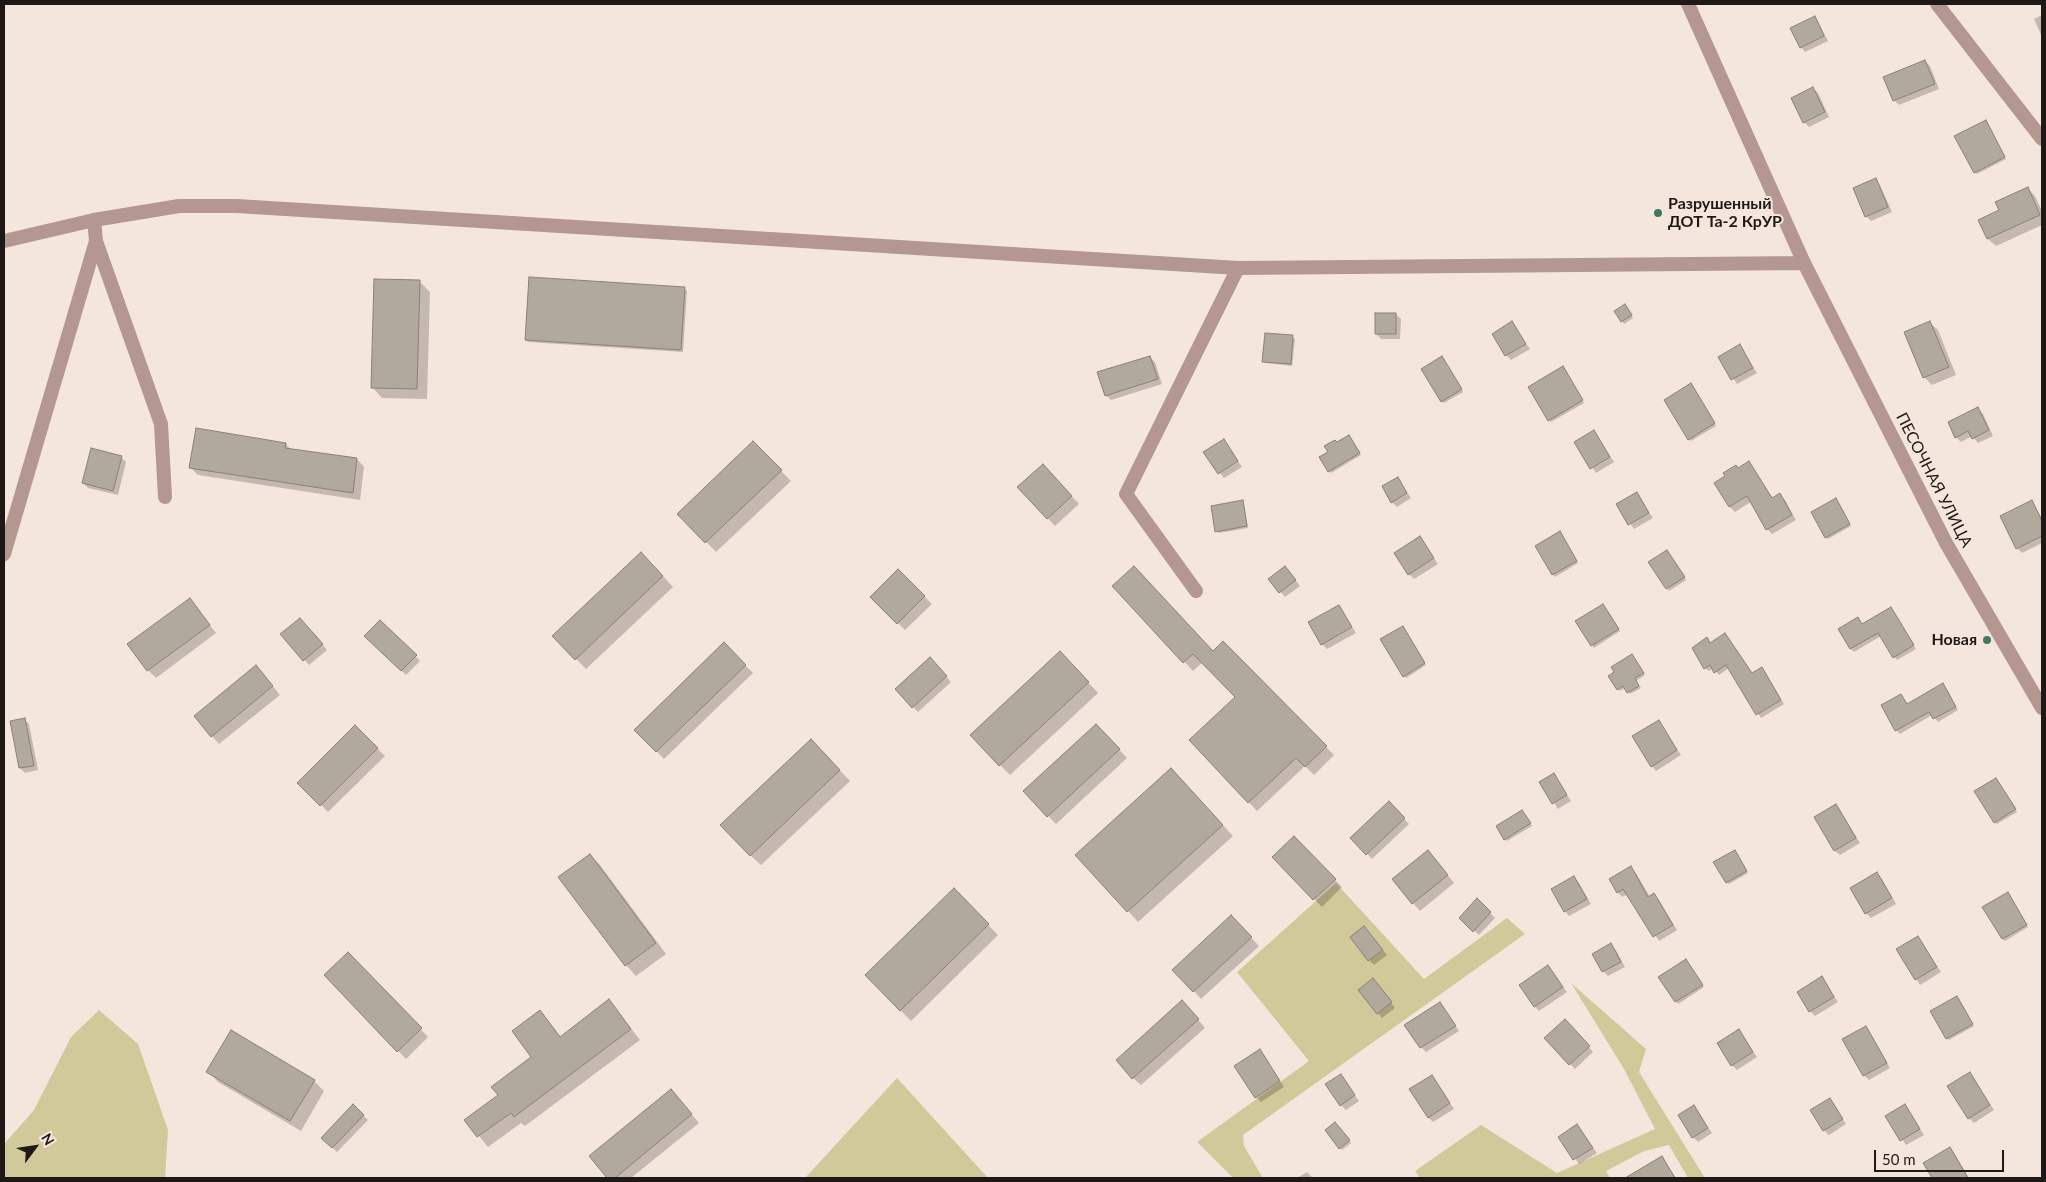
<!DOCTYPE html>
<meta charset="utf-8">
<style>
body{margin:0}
#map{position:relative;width:2046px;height:1182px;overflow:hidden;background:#f5e6dd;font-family:Lato,sans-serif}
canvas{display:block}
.frame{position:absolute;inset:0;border:5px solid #1e1916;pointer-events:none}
.north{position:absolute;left:10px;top:1122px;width:50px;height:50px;-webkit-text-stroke:4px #f5e6dd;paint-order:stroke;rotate:59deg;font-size:14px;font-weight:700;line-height:20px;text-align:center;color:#1e1916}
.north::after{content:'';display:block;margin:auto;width:18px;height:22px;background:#1e1916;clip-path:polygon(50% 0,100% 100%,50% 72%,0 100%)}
.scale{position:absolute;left:1874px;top:1150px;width:130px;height:22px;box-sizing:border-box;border:2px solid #1e1916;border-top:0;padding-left:6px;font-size:15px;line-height:18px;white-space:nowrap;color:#1e1916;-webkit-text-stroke:4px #f5e6dd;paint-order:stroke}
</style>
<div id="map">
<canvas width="2046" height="1182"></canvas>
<div class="frame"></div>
<div class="north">N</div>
<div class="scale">50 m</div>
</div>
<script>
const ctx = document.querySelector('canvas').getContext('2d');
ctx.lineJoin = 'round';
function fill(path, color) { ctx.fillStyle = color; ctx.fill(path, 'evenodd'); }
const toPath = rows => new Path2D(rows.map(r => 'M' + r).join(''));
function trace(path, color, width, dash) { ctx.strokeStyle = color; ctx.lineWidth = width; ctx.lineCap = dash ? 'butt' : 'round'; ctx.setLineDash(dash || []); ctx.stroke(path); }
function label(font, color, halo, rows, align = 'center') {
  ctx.font = font + ' Lato,sans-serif'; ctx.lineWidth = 4; ctx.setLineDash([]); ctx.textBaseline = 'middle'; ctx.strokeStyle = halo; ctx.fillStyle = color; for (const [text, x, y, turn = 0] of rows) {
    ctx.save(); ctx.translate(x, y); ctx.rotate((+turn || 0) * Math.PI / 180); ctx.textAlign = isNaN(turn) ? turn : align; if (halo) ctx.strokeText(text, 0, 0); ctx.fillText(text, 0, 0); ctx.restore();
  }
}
fill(toPath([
 [1336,883,1424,979,1507,918,1525,934,1243,1135,1244,1146,1263,1178,1233,1178,1197,1142,1309,1061,1237,972],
 [1571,983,1646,1049,1639,1072,1705,1178,1688,1178,1669,1145,1644,1151,1606,1171,1610,1178,1420,1178,1415,1171,1481,1125,1557,1173,1655,1129,1624,1069],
 [99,1010,138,1044,168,1130,165,1178,4,1178,4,1144,34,1110,71,1037],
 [897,1078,988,1178,805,1178]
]), '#d2c99a');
fill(toPath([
 [2042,15,2042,37,2034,19],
 [1814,18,1819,23,1828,41,1805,52,1801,47],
 [1925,61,1930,66,1939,89,1899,105,1894,100],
 [1813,88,1818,93,1829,117,1809,127,1804,122],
 [1987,123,2006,159,1977,174,1975,172],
 [1875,180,1880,185,1892,212,1871,221,1866,216],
 [2027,188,2035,196,2042,211,2042,225,1996,246,1988,239,1980,220,2000,211],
 [420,282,430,292,427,399,382,398,372,387],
 [685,289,687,291,683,352,528,342,526,340],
 [1627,308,1633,318,1624,324,1616,312],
 [1396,314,1401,319,1400,339,1381,339,1376,334],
 [1512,323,1530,349,1511,360,1506,355],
 [1930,323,1938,330,1956,375,1932,385,1924,377],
 [1292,337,1295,339,1292,366,1266,363,1263,361],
 [1739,346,1757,373,1737,384,1720,357],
 [1150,357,1155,362,1162,384,1111,400,1106,395],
 [1444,360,1463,392,1444,403,1442,401],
 [1565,370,1584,403,1551,422,1549,420],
 [1693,387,1716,426,1691,441,1689,439],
 [1978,409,1983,414,1993,436,1978,443,1972,436,1961,442,1956,437],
 [1594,432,1614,462,1596,473,1576,443],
 [1351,439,1361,455,1331,473,1329,471,1329,452],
 [1224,440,1242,467,1224,478,1205,452],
 [753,443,791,481,716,552,679,514],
 [286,444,292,451,357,459,364,467,360,500,198,475,191,468],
 [121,457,126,462,118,495,88,488,83,483],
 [1749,463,1773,499,1780,495,1785,500,1796,520,1772,534,1767,529,1752,501,1735,512,1730,507,1715,484],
 [1050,473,1079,504,1055,526,1019,487],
 [1397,478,1411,498,1397,507,1392,502],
 [1636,494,1653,518,1634,529,1617,505],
 [1242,502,1244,504,1248,528,1219,533,1217,531],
 [1838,502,1851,526,1828,539,1826,537],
 [2032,502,2042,518,2042,543,2022,553,2017,548],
 [1561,535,1578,563,1555,577,1536,547],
 [1420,538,1438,564,1414,579,1409,574],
 [1667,551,1686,580,1669,591,1650,562],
 [651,563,673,587,586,669,554,636],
 [898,571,932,604,905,630,872,597],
 [1290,572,1300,586,1285,597,1270,579],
 [1114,586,1213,652,1223,643,1334,755,1314,775,1305,766,1257,811,1249,802,1237,697,1203,662,1193,671],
 [190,600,216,633,156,678,148,670],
 [1339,607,1356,633,1327,649,1322,644],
 [1605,607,1620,631,1594,648,1592,645],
 [1893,611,1916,649,1897,660,1881,636,1854,652,1851,649,1858,619,1863,625],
 [380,621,420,661,406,675,366,636],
 [305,624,327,650,309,665,282,635],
 [1404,629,1426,665,1406,678,1404,676],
 [1706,639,1752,675,1765,672,1784,704,1761,718,1729,668,1719,675,1713,668,1709,671,1705,668],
 [724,644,753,673,664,759,636,730],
 [1634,658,1645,675,1636,681,1641,688,1630,694,1625,688,1620,691,1618,689,1616,672],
 [1070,663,1098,693,1010,775,1000,765],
 [935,664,951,682,918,712,913,707],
 [264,675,280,695,219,744,212,736],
 [1946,688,1958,710,1938,722,1932,715,1900,734,1896,730,1901,695,1908,704],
 [24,719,29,724,38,770,25,773,20,768],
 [1658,721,1681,755,1656,771,1652,766],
 [355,727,385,756,328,812,299,783],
 [1104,733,1127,758,1056,824,1025,792],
 [821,751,850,781,761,865,750,855],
 [1171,769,1233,836,1138,922,1077,855],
 [1554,775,1571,801,1558,809,1541,783],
 [1996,779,2017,812,1997,824,1995,822],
 [1389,803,1409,824,1372,859,1352,838],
 [1836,805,1840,810,1860,843,1840,855,1835,851,1815,817],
 [1522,811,1532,826,1507,841,1505,839],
 [1294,838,1342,887,1322,907,1274,857],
 [1737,853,1748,873,1729,884,1727,882],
 [590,855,600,865,666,954,636,976,626,965,560,877],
 [1435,859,1454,883,1420,911,1413,903],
 [1631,868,1636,873,1650,897,1654,895,1659,900,1677,930,1659,941,1628,894,1622,897,1618,892],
 [1877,874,1882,879,1896,904,1871,918,1866,913],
 [1574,878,1579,883,1591,904,1569,916,1565,911],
 [954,890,998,935,911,1021,867,976],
 [2009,896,2028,927,2005,941,2003,939],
 [1477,900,1495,918,1479,935,1461,918],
 [1238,924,1259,946,1201,999,1194,991],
 [1369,933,1387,955,1374,965,1369,960],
 [1918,938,1941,972,1920,985,1898,950],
 [1611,945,1616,950,1625,967,1608,976,1603,971],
 [348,954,428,1037,406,1059,325,975],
 [1688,963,1704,987,1678,1004,1676,1001],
 [1548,966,1567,992,1539,1011,1534,1006],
 [1822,978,1838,1002,1815,1016,1810,1011],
 [1378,985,1395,1008,1382,1018,1378,1013],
 [1957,997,1974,1026,1949,1040,1947,1038],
 [609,1001,640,1040,525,1126,521,1123,488,1147,466,1120,499,1096,533,1057,540,1012,561,1037],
 [1440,1003,1459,1031,1426,1052,1421,1047],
 [1190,1010,1205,1028,1141,1085,1133,1078],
 [1570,1026,1593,1052,1575,1069,1570,1064],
 [1865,1028,1870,1033,1890,1068,1869,1080,1864,1075,1844,1040],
 [1739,1031,1757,1057,1737,1070,1732,1065],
 [1260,1051,1284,1087,1261,1102,1256,1097],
 [208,1071,314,1081,324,1091,301,1131,218,1082],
 [1970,1073,1994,1110,1974,1123,1969,1118],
 [1340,1075,1359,1101,1346,1110,1341,1105],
 [1432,1076,1454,1109,1433,1122,1428,1117],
 [671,1090,699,1123,631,1178,609,1178,591,1156],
 [1829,1099,1846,1124,1829,1135,1824,1130],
 [353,1106,368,1120,337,1152,323,1138],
 [1905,1106,1924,1135,1906,1145,1887,1117],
 [1694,1107,1712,1133,1698,1142,1693,1137],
 [1337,1125,1351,1143,1342,1150,1340,1148],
 [1577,1126,1597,1153,1579,1164,1560,1137],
 [1950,1148,1954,1153,1969,1178,1933,1178,1924,1163],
 [1662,1158,1676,1178,1643,1178,1644,1174],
 [1307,1172,1313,1178,1297,1178]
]), '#0003');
const building = toPath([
 [1815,16,1824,36,1800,48,1790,28,1815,16],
 [1925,60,1935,84,1893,101,1883,77,1925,60],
 [1813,87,1825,112,1803,123,1791,98,1813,87],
 [1986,120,2005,157,1974,173,1954,136,1986,120],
 [1876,178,1888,207,1865,217,1853,188,1876,178],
 [2028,187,2040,215,1987,239,1978,220,1999,210,1995,202,2028,187],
 [529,277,685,287,681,350,525,340,529,277],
 [374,279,420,280,417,389,371,388,374,279],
 [1625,304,1632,315,1621,322,1614,311,1625,304],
 [1375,313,1396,313,1396,334,1375,334,1375,313],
 [1512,321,1526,344,1505,356,1492,334,1512,321],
 [1930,321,1949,367,1923,378,1904,332,1930,321],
 [1265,333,1293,335,1291,364,1262,362,1265,333],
 [1740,344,1753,368,1731,380,1718,357,1740,344],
 [1150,356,1158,379,1105,396,1097,372,1150,356],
 [1442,356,1462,389,1441,402,1421,369,1442,356],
 [1563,366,1583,400,1548,421,1528,387,1563,366],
 [1691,383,1715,423,1688,440,1664,400,1691,383],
 [1978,407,1989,430,1972,439,1968,431,1955,438,1948,422,1978,407],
 [196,428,286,443,285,448,357,458,353,493,189,468,196,428],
 [1594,430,1610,457,1590,469,1574,442,1594,430],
 [1349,435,1360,453,1328,472,1319,457,1328,452,1324,446,1335,440,1337,442,1349,435],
 [1224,439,1238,461,1218,474,1203,452,1224,439],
 [753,441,782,470,705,543,677,514,753,441],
 [91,448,122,456,113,491,82,483,91,448],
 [1749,461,1772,498,1780,493,1792,515,1766,530,1747,496,1729,507,1714,483,1725,476,1723,473,1736,465,1738,468,1749,461],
 [1043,464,1072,496,1047,519,1017,487,1043,464],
 [1398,477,1407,493,1391,503,1382,486,1398,477],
 [1637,492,1649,513,1628,525,1616,504,1637,492],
 [1836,498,1850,524,1825,538,1811,512,1836,498],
 [1243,500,1247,526,1215,532,1211,506,1243,500],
 [2032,500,2042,521,2042,536,2016,549,2000,516,2032,500],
 [1560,531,1577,561,1552,575,1535,546,1560,531],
 [1420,536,1434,558,1408,575,1394,553,1420,536],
 [1667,550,1685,577,1666,589,1648,562,1667,550],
 [641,552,663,576,575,660,552,636,641,552],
 [1134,566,1213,651,1223,641,1327,746,1305,767,1296,758,1248,803,1189,740,1235,697,1193,654,1183,663,1112,586,1134,566],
 [1285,566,1296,580,1279,593,1268,579,1285,566],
 [898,569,925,596,897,624,870,597,898,569],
 [190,598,210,625,147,671,127,644,190,598],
 [1603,604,1619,629,1591,646,1575,621,1603,604],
 [1339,605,1352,627,1321,645,1308,622,1339,605],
 [1891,607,1914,645,1893,658,1878,633,1850,649,1838,629,1858,617,1862,624,1891,607],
 [300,618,323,644,303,661,280,634,300,618],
 [380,620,417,655,401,671,364,636,380,620],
 [1403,626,1425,663,1403,677,1380,639,1403,626],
 [1725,633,1752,673,1762,667,1781,700,1756,715,1726,665,1714,673,1710,665,1704,669,1692,648,1707,637,1710,643,1725,633],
 [724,642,746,665,656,752,634,730,724,642],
 [1060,651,1089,682,999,766,970,735,1060,651],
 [1632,654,1644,673,1635,678,1639,686,1627,693,1623,686,1617,690,1608,676,1614,672,1611,667,1632,654],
 [930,657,947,676,912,708,895,689,930,657],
 [256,665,273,686,211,737,194,716,256,665],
 [1943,683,1956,707,1933,719,1929,712,1895,731,1881,705,1901,694,1907,704,1943,683],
 [25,718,34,766,19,768,10,721,25,718],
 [1659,720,1677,750,1651,767,1632,736,1659,720],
 [1096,724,1120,749,1047,817,1023,791,1096,724],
 [355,725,378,748,320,806,297,783,355,725],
 [811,739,840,770,750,856,720,825,811,739],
 [1171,768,1223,825,1127,912,1075,855,1171,768],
 [1554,773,1567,795,1552,804,1539,782,1554,773],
 [1996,778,2016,809,1994,823,1974,791,1996,778],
 [1389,801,1405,818,1366,855,1350,838,1389,801],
 [1836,804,1856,838,1834,851,1814,817,1836,804],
 [1522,810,1531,823,1504,840,1496,826,1522,810],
 [1294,836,1336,879,1313,900,1272,857,1294,836],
 [1428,850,1448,875,1412,904,1392,879,1428,850],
 [1735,850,1747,871,1726,883,1713,862,1735,850],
 [590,854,656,943,625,966,558,877,590,854],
 [1631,866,1648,897,1654,893,1673,925,1653,937,1623,889,1617,893,1609,879,1631,866],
 [1877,872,1892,898,1865,914,1850,888,1877,872],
 [1574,876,1587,899,1564,912,1551,889,1574,876],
 [954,888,989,924,900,1011,865,975,954,888],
 [2008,892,2027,925,2002,939,1982,907,2008,892],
 [1477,898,1491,912,1473,932,1459,918,1477,898],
 [1231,915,1252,937,1193,992,1172,970,1231,915],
 [1364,926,1383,950,1368,961,1350,937,1364,926],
 [1918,936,1937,967,1915,980,1896,949,1918,936],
 [1611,943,1621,962,1602,972,1592,954,1611,943],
 [348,952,422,1028,397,1052,324,975,348,952],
 [1686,959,1703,985,1675,1002,1658,977,1686,959],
 [1548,965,1563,987,1534,1007,1519,985,1548,965],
 [1822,976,1834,997,1809,1012,1797,992,1822,976],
 [1373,978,1392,1002,1377,1014,1358,990,1373,978],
 [1957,996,1973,1024,1946,1039,1930,1011,1957,996],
 [609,999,631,1029,514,1117,511,1113,477,1137,464,1120,498,1095,491,1087,531,1057,512,1031,540,1010,560,1037,609,999],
 [1182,1000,1199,1019,1132,1079,1116,1060,1182,1000],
 [1440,1002,1456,1026,1420,1048,1404,1025,1440,1002],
 [1565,1019,1590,1046,1569,1065,1544,1038,1565,1019],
 [1866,1026,1887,1063,1863,1076,1842,1039,1866,1026],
 [1739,1029,1753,1052,1731,1066,1717,1043,1739,1029],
 [231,1030,315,1080,290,1121,206,1072,231,1030],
 [1260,1049,1280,1081,1255,1098,1234,1066,1260,1049],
 [1970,1072,1990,1105,1968,1119,1947,1086,1970,1072],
 [1341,1074,1355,1095,1340,1106,1325,1084,1341,1074],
 [1432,1075,1450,1103,1428,1118,1409,1089,1432,1075],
 [671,1089,692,1114,615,1178,607,1178,589,1156,671,1089],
 [1830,1098,1843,1119,1823,1131,1810,1110,1830,1098],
 [353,1104,364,1115,332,1148,321,1138,353,1104],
 [1905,1104,1920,1129,1900,1141,1885,1116,1905,1104],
 [1694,1105,1708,1128,1692,1138,1678,1115,1694,1105],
 [1335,1122,1350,1140,1339,1149,1325,1130,1335,1122],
 [1577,1124,1593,1148,1573,1160,1558,1137,1577,1124],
 [1950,1147,1968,1178,1932,1178,1923,1163,1950,1147],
 [1662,1156,1675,1178,1625,1178,1662,1156]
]);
fill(building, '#b2a99d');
trace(building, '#8a8176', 1);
trace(toPath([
 [1937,4,2042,139],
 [96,241,161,424,165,497],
 [4,554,96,241,94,220],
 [1196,591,1126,494,1238,268]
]), '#b59792', 14);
trace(toPath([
 [1688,4,1804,263,1946,543,2042,708],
 [4,241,94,220,179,206,237,206,1238,268,1804,263]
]), '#b59792', 14);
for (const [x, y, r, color] of [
 [1658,213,5,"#3d7963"],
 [1987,640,5,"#3d7963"]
]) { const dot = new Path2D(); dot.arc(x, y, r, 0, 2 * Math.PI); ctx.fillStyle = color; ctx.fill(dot); trace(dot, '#f5e6dd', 2); }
label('bold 16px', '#1e1916', '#f5e6dd', [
 ["Разрушенный",1668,204],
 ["ДОТ Та-2 КрУР",1668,222],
 ["Новая",1977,640,"right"]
], 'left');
label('16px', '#1e1916', '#f5e6dd', [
 ["ПЕСОЧНАЯ УЛИЦА",1934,480,63]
]);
</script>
